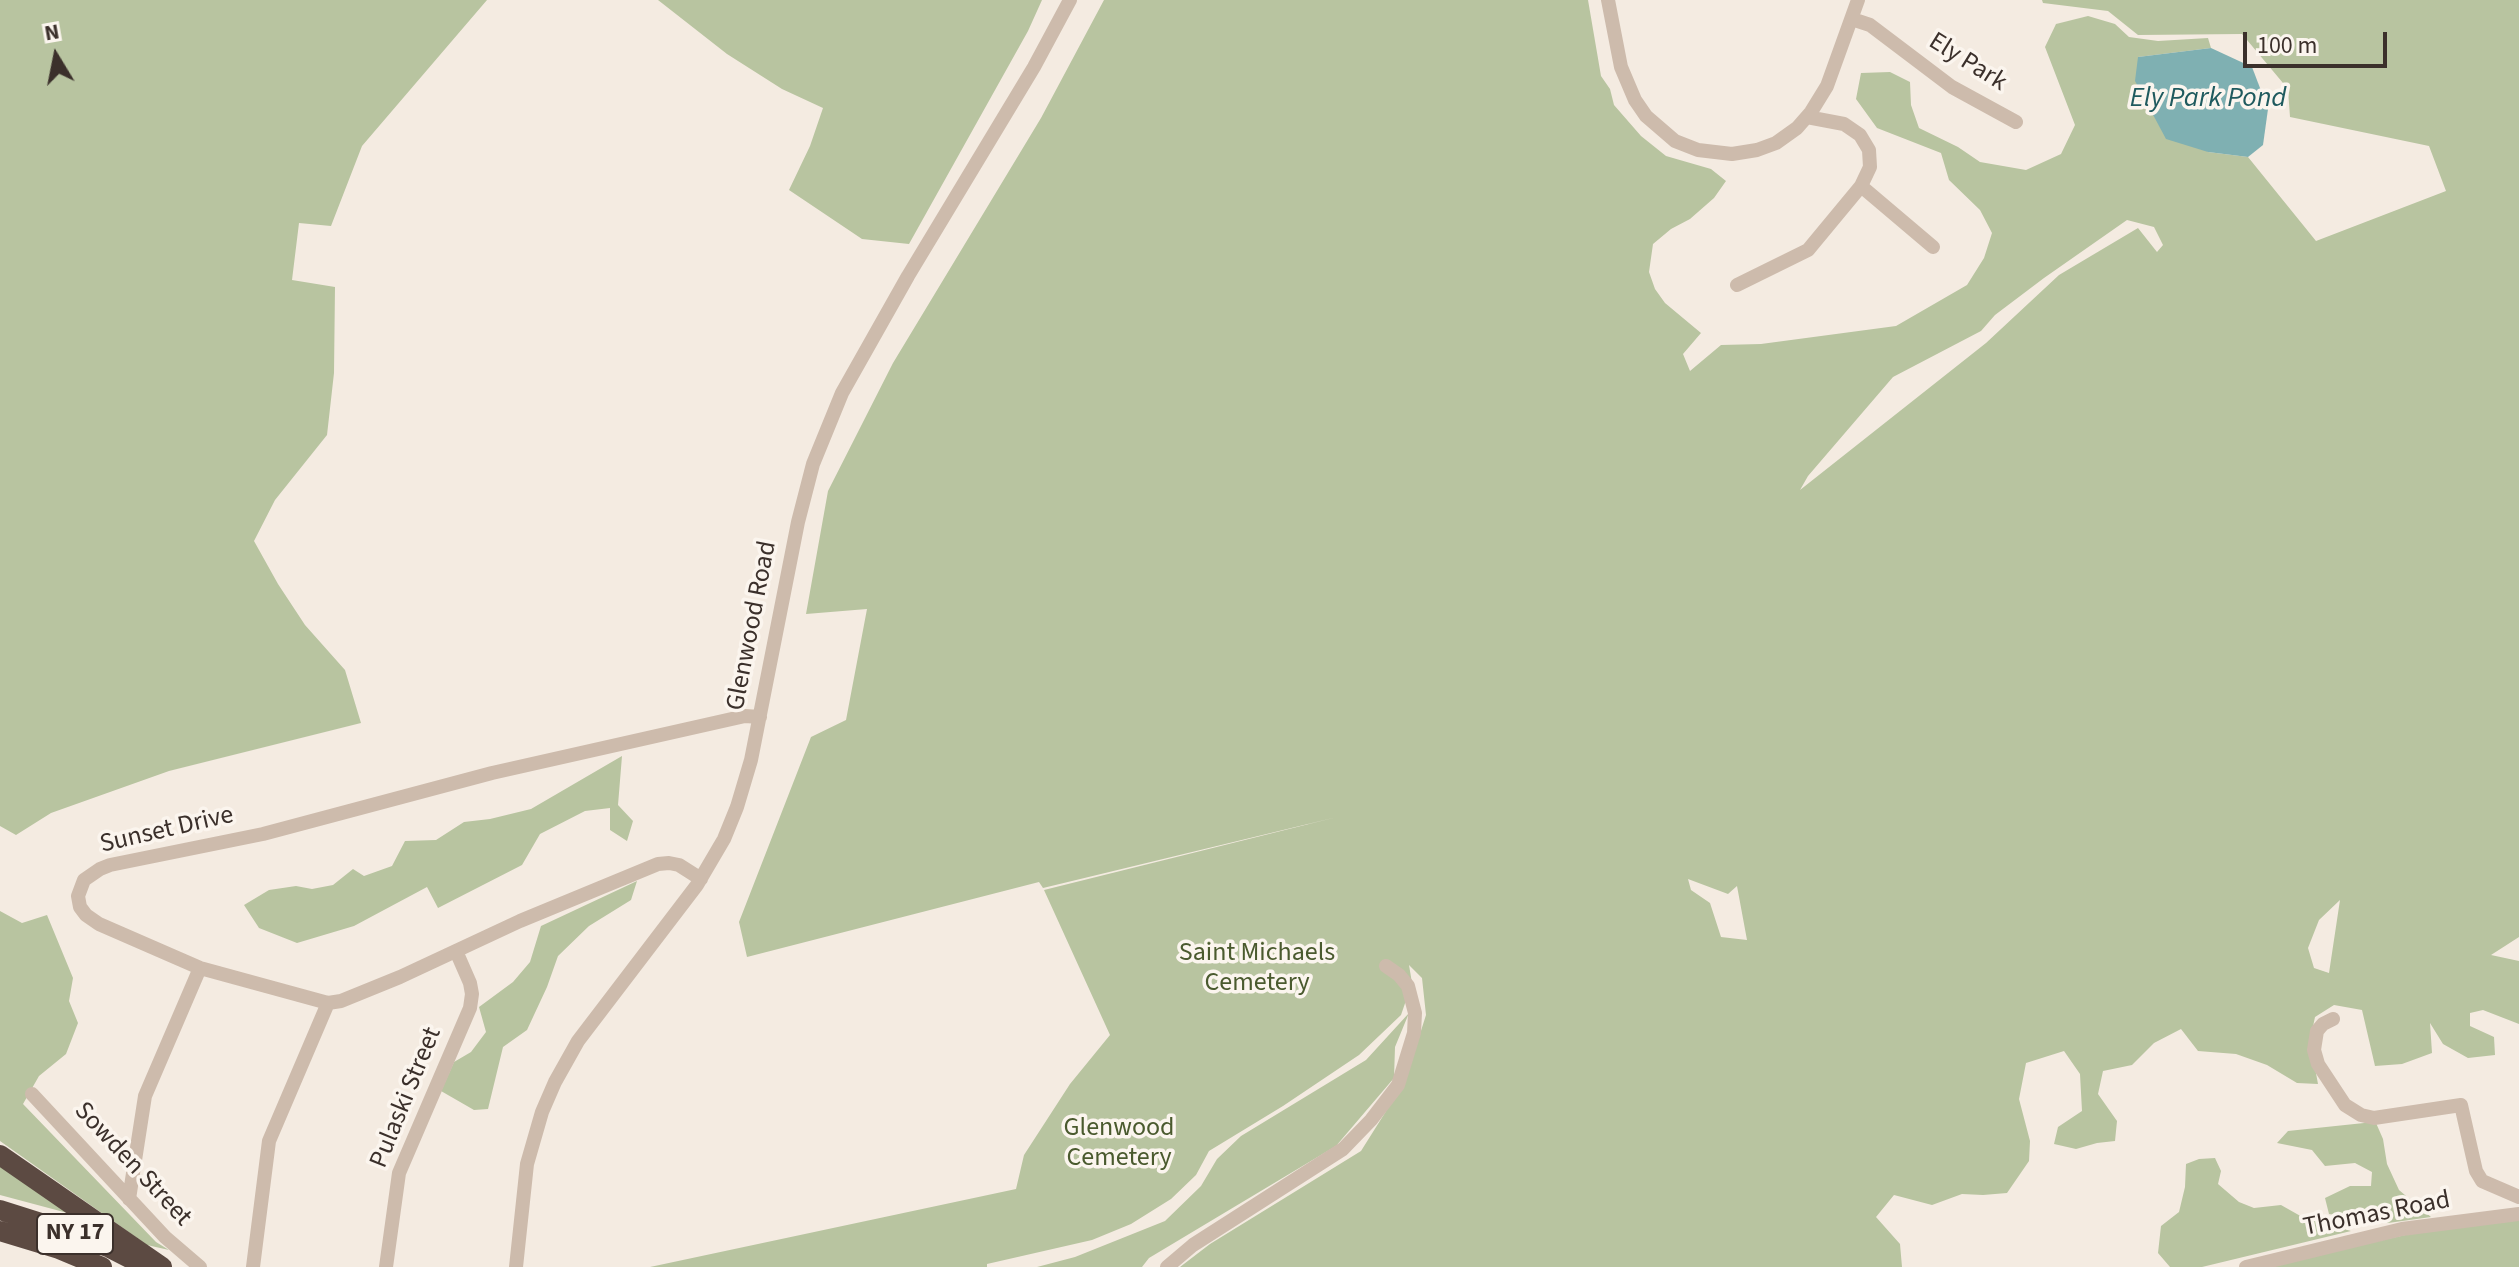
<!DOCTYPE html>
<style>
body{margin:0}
#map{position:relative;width:2519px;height:1267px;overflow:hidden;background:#f4ebe1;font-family:"Source Sans 3",sans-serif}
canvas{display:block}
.north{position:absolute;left:16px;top:16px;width:80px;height:80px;-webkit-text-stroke:6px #fbf5ee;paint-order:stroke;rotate:350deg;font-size:22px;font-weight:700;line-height:32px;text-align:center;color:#3b302b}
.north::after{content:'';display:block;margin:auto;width:28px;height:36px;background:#3b302b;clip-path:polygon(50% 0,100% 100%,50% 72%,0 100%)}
.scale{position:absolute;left:2243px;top:32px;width:144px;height:36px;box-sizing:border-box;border:4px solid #3b302b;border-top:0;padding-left:10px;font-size:24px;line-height:28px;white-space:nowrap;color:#3b302b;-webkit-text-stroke:6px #fbf5ee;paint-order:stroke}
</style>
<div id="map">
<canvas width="2519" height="1267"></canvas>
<div class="north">N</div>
<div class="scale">100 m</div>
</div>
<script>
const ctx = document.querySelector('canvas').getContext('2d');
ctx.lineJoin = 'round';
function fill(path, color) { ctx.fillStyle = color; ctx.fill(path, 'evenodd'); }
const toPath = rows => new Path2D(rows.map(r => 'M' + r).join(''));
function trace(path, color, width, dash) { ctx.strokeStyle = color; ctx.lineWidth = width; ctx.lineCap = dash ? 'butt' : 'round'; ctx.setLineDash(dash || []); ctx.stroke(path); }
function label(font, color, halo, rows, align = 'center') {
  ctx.font = font + ' "Source Sans 3",sans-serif'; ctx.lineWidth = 7; ctx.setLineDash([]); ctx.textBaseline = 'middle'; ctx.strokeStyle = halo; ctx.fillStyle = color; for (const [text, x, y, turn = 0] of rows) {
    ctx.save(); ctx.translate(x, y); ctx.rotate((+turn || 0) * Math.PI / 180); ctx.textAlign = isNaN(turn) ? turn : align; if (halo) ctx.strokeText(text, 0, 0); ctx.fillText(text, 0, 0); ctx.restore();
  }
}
fill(toPath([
 [0,0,487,0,362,146,331,226,299,223,292,280,335,287,334,373,327,435,275,500,254,541,278,584,305,625,345,670,361,723,169,771,51,813,16,835,0,826],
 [658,0,1042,0,1028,31,909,244,862,239,789,190,810,146,823,108,782,89,727,54],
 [1104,0,1588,0,1601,76,1610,89,1614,105,1641,136,1666,156,1711,169,1726,181,1714,198,1690,219,1671,229,1653,244,1649,272,1655,289,1665,303,1701,333,1683,354,1690,371,1721,345,1761,344,1896,326,1967,285,1984,258,1992,233,1980,210,1949,180,1941,153,1877,128,1856,99,1861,73,1890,72,1910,82,1911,105,1919,128,1958,147,1980,162,2026,170,2061,154,2075,125,2045,47,2056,24,2088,16,2115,24,2129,37,2158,41,2208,38,2211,48,2138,57,2208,152,2248,157,2316,241,2446,191,2429,146,2290,117,2288,89,2242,34,2138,35,2108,11,2043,3,2042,0,2519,0,2519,937,2491,955,2519,961,2519,1024,2483,1010,2470,1013,2470,1026,2494,1037,2495,1055,2468,1058,2443,1044,2430,1023,2432,1053,2402,1064,2375,1066,2362,1010,2334,1005,2315,1017,2310,1041,2318,1084,2297,1083,2267,1065,2236,1054,2198,1051,2181,1029,2154,1043,2132,1065,2103,1071,2098,1094,2117,1121,2115,1141,2097,1143,2076,1149,2054,1144,2058,1127,2082,1111,2080,1074,2064,1051,2026,1063,2019,1099,2030,1141,2029,1161,2007,1193,1983,1195,1962,1194,1932,1205,1894,1195,1876,1217,1900,1244,1902,1267,1180,1267,1210,1244,1361,1151,1405,1081,1426,1015,1422,978,1409,965,1412,983,1401,1015,1359,1055,1283,1106,1209,1151,1196,1175,1171,1199,1131,1224,1092,1240,987,1264,987,1267,650,1267,1016,1189,1024,1155,1070,1084,1110,1035,1044,890,1337,817,1043,888,1039,882,747,957,739,922,811,737,846,720,867,609,806,614,828,491,893,363,1041,118],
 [2127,220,2154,227,2163,245,2157,252,2138,228,2059,275,1986,343,1800,490,1808,476,1893,377,1981,331,1995,315,2044,278],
 [1688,879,1728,894,1737,886,1747,940,1721,937,1710,903,1691,890],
 [2340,900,2329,973,2314,968,2308,948,2319,920],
 [622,756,618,805,633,821,627,841,610,830,610,808,585,811,540,834,522,865,438,908,427,887,354,926,297,943,259,928,244,905,269,890,296,886,312,889,333,885,353,869,364,876,392,866,405,841,436,840,464,822,490,819,531,809],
 [637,881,631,900,589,926,558,956,547,987,527,1030,503,1047,488,1109,474,1110,441,1091,454,1062,471,1052,486,1032,479,1007,513,982,530,962,541,926],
 [0,911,22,923,47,915,73,978,69,1001,78,1023,66,1054,39,1076,23,1104,156,1242,169,1250,147,1245,0,1141],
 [1409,1013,1395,1047,1394,1078,1336,1146,1149,1258,1142,1267,1037,1267,1075,1257,1165,1221,1201,1186,1217,1159,1241,1136,1366,1060],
 [2364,1123,2376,1123,2383,1139,2387,1164,2399,1190,2431,1217,2388,1223,2329,1214,2325,1198,2350,1186,2371,1186,2372,1172,2355,1163,2325,1166,2312,1150,2277,1143,2288,1131],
 [2215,1158,2221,1171,2218,1184,2239,1202,2254,1208,2281,1205,2304,1218,2351,1231,2202,1267,2170,1267,2158,1253,2161,1226,2179,1212,2185,1187,2186,1164,2199,1159],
 [0,1162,75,1215,0,1195],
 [2519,1218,2519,1267,2264,1267,2405,1235]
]), '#b8c4a0');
fill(toPath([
 [2211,48,2252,67,2268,109,2263,145,2248,157,2208,152,2166,139,2135,81,2138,57]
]), '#7fb0b2');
trace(toPath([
 [1608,0,1621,67,1635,100,1646,116,1675,141,1698,150,1732,154,1757,150,1776,143,1797,128,1811,112,1827,86,1858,0],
 [1852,19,1870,25,1952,87,2016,122],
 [1861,186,1933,247],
 [1737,285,1808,250,1861,186,1870,167,1869,150,1860,135,1844,124,1807,117],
 [701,879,679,865,669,863,658,864,520,921,400,977,341,1001,328,1003,200,968,99,924,86,915,80,907,78,896,84,880,100,869,110,865,263,834,492,773,745,716,760,717],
 [2333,1019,2323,1024,2317,1031,2314,1050,2318,1064,2345,1105,2361,1115,2374,1118,2461,1105,2476,1171,2482,1181,2519,1197],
 [32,1094,165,1237,200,1267],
 [129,1199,145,1096,200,968],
 [253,1267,269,1141,328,1003],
 [386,1267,399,1173,470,1008,472,994,470,983,456,951],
 [516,1267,527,1164,542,1112,555,1082,578,1041,697,885,724,839,737,807,751,760,798,522,813,464,842,393,908,276,1034,67,1070,0],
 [1167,1267,1193,1245,1343,1149,1371,1120,1398,1085,1414,1033,1415,1013,1408,986,1399,975,1386,966],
 [2246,1267,2402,1229,2519,1214]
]), '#cdbbac', 14);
trace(toPath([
 [0,1155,162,1267],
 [0,1210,60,1229,110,1248,139,1263],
 [0,1231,59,1249,102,1267]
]), '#5c4a42', 20);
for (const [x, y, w] of [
 [75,1234,76]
]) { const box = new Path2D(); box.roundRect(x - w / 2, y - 20, w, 40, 6); ctx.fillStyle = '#fbf5ee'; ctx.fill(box); trace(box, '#3b302b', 2); }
label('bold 24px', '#3b302b', null, [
 ["NY 17",75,1234]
]);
label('26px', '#3b302b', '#fbf5ee', [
 ["Ely Park",1967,63,32],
 ["Glenwood Road",753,626,-79],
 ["Sunset Drive",167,831,-13],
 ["Pulaski Street",407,1098,-68],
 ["Sowden Street",132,1165,47],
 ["Thomas Road",2377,1215,-11]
]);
label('26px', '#4a5a2e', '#fbf5ee', [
 ["Saint Michaels",1257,954],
 ["Cemetery",1257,984],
 ["Glenwood",1119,1129],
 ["Cemetery",1119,1159]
]);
label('italic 28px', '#1f5a5e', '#fbf5ee', [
 ["Ely Park Pond",2208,100]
]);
</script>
